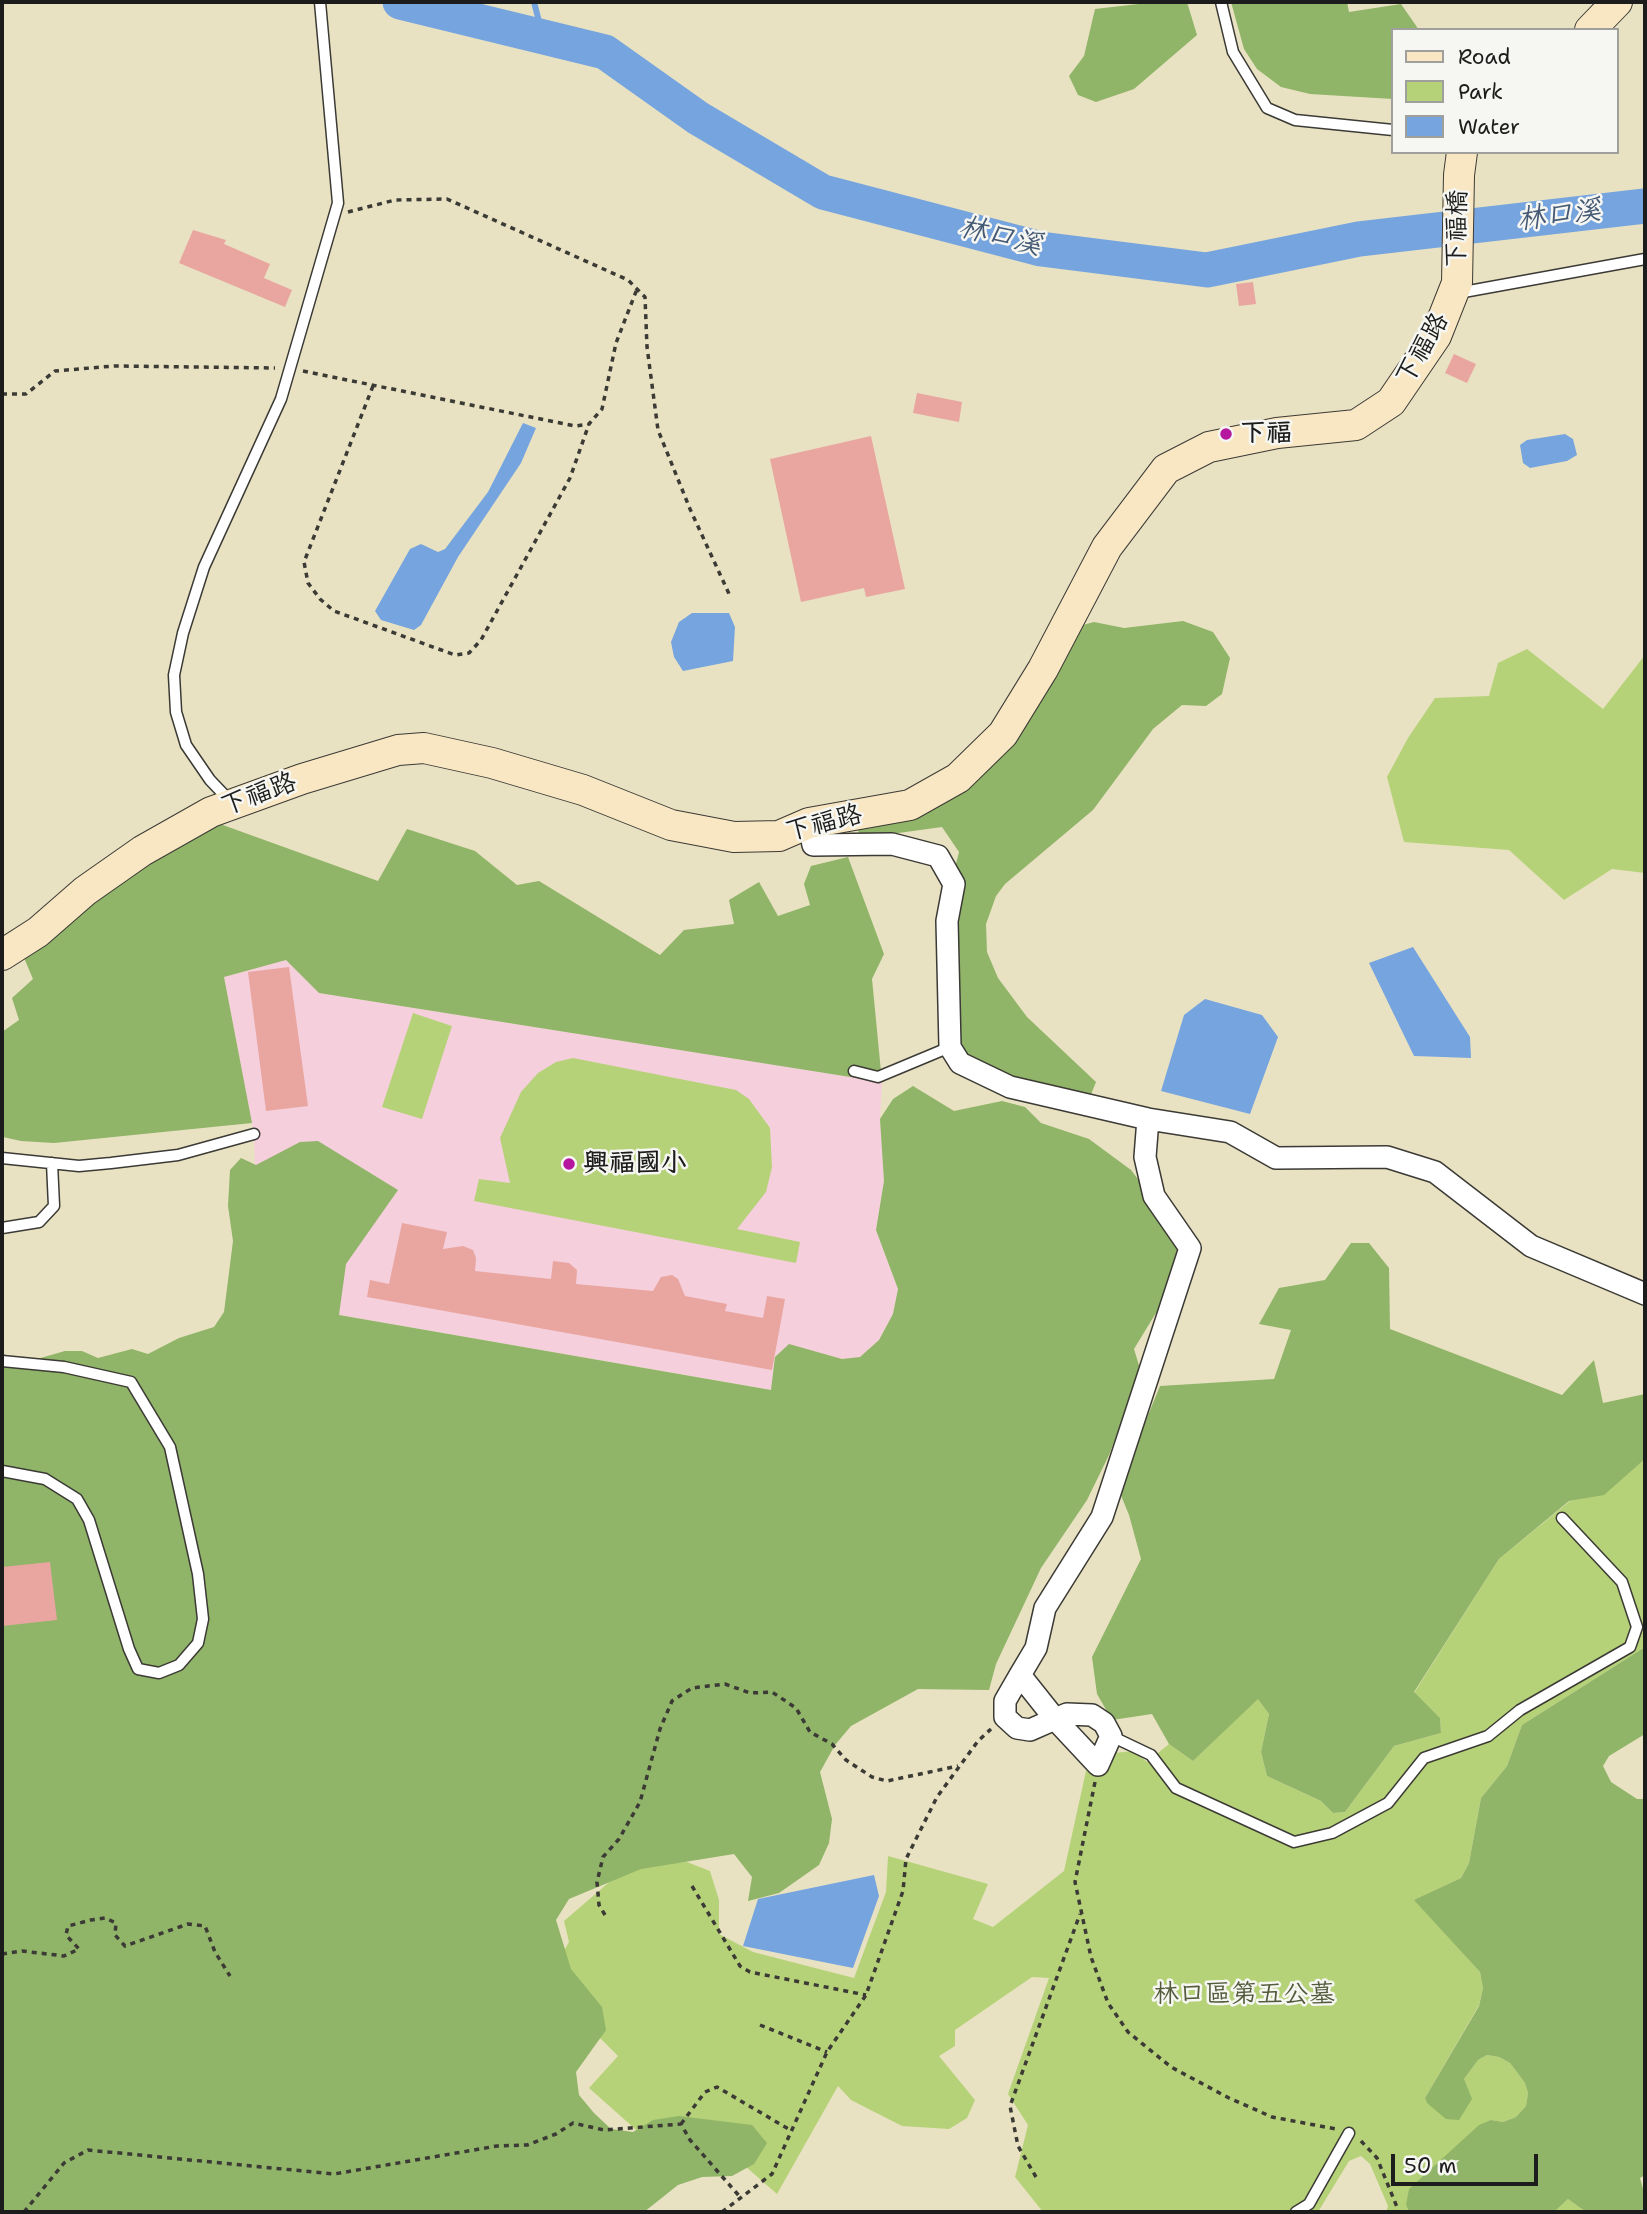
<!DOCTYPE html>
<meta charset="utf-8">
<style>
body{margin:0}
#map{position:relative;width:1647px;height:2214px;overflow:hidden;background:#e8e2c2;font-family:"Shantell Sans",sans-serif}
canvas{display:block}
.frame{position:absolute;inset:0;border:4px solid #1c1c1c;pointer-events:none}
.legend{position:absolute;left:1391px;top:28px;width:228px;height:126px;box-sizing:border-box;background:#f6f6f2;border:2px solid #9f9f9c;margin:0;padding:9px 12px;list-style:none;font-size:21px;color:#1c1c1c}
.legend li{display:flex;align-items:center;gap:14px;height:35px}
.legend b{width:35px;border:2px solid #9f9f9c}
.scale{position:absolute;left:1391px;top:2154px;width:147px;height:32px;box-sizing:border-box;border:4px solid #1c1c1c;border-top:0;padding-left:9px;font-size:21px;line-height:24px;white-space:nowrap;color:#1c1c1c;-webkit-text-stroke:5px #f6f6f2;paint-order:stroke}
</style>
<div id="map">
<canvas width="1647" height="2214"></canvas>
<div class="frame"></div>
<ul class="legend">
<li><b style="height:9px;background:#f9e7c3"></b>Road</li>
<li><b style="height:19px;background:#b6d278"></b>Park</li>
<li><b style="height:19px;background:#76a4df"></b>Water</li>
</ul>
<div class="scale">50 m</div>
</div>
<script>
const ctx = document.querySelector('canvas').getContext('2d');
ctx.lineJoin = 'round';
function fill(path, color) { ctx.fillStyle = color; ctx.fill(path, 'evenodd'); }
const toPath = rows => new Path2D(rows.map(r => 'M' + r).join(''));
function trace(path, color, width, dash) { ctx.strokeStyle = color; ctx.lineWidth = width; ctx.lineCap = dash ? 'butt' : 'round'; ctx.setLineDash(dash || []); ctx.stroke(path); }
function label(font, color, halo, rows, align = 'center') {
  ctx.font = font + ' "Shantell Sans","LXGW WenKai TC",sans-serif'; ctx.lineWidth = 5; ctx.setLineDash([]); ctx.textBaseline = 'middle'; ctx.strokeStyle = halo; ctx.fillStyle = color; for (const [text, x, y, turn = 0] of rows) {
    ctx.save(); ctx.translate(x, y); ctx.rotate((+turn || 0) * Math.PI / 180); ctx.textAlign = isNaN(turn) ? turn : align; if (halo) ctx.strokeText(text, 0, 0); ctx.fillText(text, 0, 0); ctx.restore();
  }
}
fill(toPath([
 [286,960,319,993,882,1082,880,1119,884,1181,876,1230,898,1289,893,1314,879,1340,860,1357,843,1359,789,1345,775,1357,772,1390,339,1315,260,1334,254,1134,224,977]
]), '#f5cfdc');
fill(toPath([
 [1527,649,1603,709,1645,655,1645,873,1612,869,1564,900,1509,850,1404,842,1387,777,1408,738,1435,698,1489,696,1498,663],
 [413,1013,452,1026,422,1119,382,1107],
 [573,1058,736,1090,749,1099,770,1128,772,1167,766,1192,737,1229,800,1242,796,1263,474,1201,479,1179,510,1183,500,1138,521,1092,538,1073,556,1062],
 [1645,1459,1645,1647,1522,1725,1507,1766,1481,1798,1469,1863,1461,1878,1415,1900,1480,1972,1483,1988,1479,2005,1425,2098,1427,2103,1464,2079,1478,2060,1487,2055,1499,2057,1510,2063,1525,2083,1528,2093,1526,2106,1516,2117,1503,2122,1491,2120,1406,2205,1409,2212,1386,2212,1388,2206,1370,2164,1361,2156,1349,2161,1318,2212,1043,2212,1015,2177,1028,2125,1008,2094,1049,1978,1032,1977,955,2030,955,2046,939,2056,975,2100,967,2118,949,2129,902,2126,851,2100,838,2086,777,2194,713,2138,679,2168,589,2088,618,2056,585,2023,531,2009,569,1942,564,1921,628,1866,687,1862,710,1871,719,1900,719,1934,753,1952,854,1978,886,1892,888,1856,988,1884,973,1919,993,1927,1064,1871,1086,1771,1106,1772,1114,1753,1134,1751,1147,1762,1169,1744,1193,1761,1258,1698,1269,1714,1261,1752,1267,1776,1321,1801,1333,1813,1345,1812,1394,1746,1441,1733,1440,1718,1414,1693,1499,1559,1570,1501,1604,1494],
 [1568,2199,1586,2212,1554,2212]
]), '#b6d278');
fill(toPath([
 [1156,2,1187,2,1197,35,1134,89,1096,102,1078,95,1069,76,1084,56,1095,9],
 [1231,2,1347,2,1349,12,1401,4,1419,30,1393,30,1393,99,1310,94,1281,87,1257,69,1244,49],
 [1183,621,1213,632,1230,658,1222,694,1206,706,1182,705,1153,729,1093,810,1005,884,996,896,986,924,987,952,998,978,1027,1017,1096,1082,1087,1104,963,1070,942,918,959,852,942,827,862,838,855,825,928,804,1072,628,1094,622,1124,628],
 [209,820,378,881,407,829,475,851,517,885,539,881,660,955,684,930,734,924,729,900,759,882,778,916,810,905,804,884,811,866,848,857,884,954,872,979,882,1082,319,993,286,960,224,977,252,1123,54,1143,21,1141,3,1137,2,1032,19,1020,12,998,33,979,16,939],
 [913,1086,954,1111,1002,1101,1025,1107,1041,1123,1089,1139,1131,1170,1175,1228,1180,1253,1176,1280,1134,1349,1141,1372,1109,1455,1087,1500,1041,1568,996,1664,989,1690,918,1689,851,1726,835,1745,820,1772,832,1819,829,1843,819,1865,779,1893,748,1901,752,1877,734,1854,641,1869,569,1899,556,1920,571,1969,602,2007,606,2030,576,2072,579,2095,594,2113,611,2129,633,2132,653,2120,679,2116,752,2125,767,2143,754,2164,732,2176,702,2177,678,2185,644,2212,2,2212,2,1353,13,1359,30,1361,65,1351,82,1351,98,1358,132,1349,148,1354,179,1338,214,1327,224,1312,233,1241,228,1206,230,1170,241,1158,256,1165,300,1142,318,1141,398,1190,346,1264,339,1315,771,1390,775,1357,789,1344,842,1359,860,1357,879,1340,893,1314,898,1289,876,1230,884,1181,880,1119,893,1099],
 [1351,1243,1369,1243,1389,1268,1390,1329,1562,1395,1594,1360,1603,1403,1645,1394,1645,1459,1604,1495,1569,1501,1499,1559,1414,1692,1440,1718,1441,1733,1394,1746,1345,1812,1333,1813,1321,1801,1267,1776,1261,1752,1269,1714,1258,1699,1193,1761,1169,1744,1152,1714,1112,1720,1097,1694,1092,1657,1141,1559,1129,1515,1118,1488,1160,1386,1274,1379,1291,1330,1259,1324,1279,1288,1325,1280],
 [1645,1647,1645,1734,1609,1756,1603,1766,1611,1782,1637,1799,1645,1799,1645,2175,1640,2178,1645,2196,1645,2212,1586,2212,1568,2199,1554,2212,1409,2212,1406,2205,1409,2189,1479,2125,1491,2120,1503,2122,1516,2117,1526,2106,1528,2093,1525,2083,1510,2063,1499,2057,1487,2055,1478,2060,1464,2079,1472,2099,1459,2120,1446,2119,1427,2103,1425,2098,1479,2006,1483,1988,1480,1972,1414,1900,1461,1878,1469,1863,1481,1798,1507,1766,1522,1725]
]), '#90b468');
fill(toPath([
 [523,423,536,428,521,463,458,557,421,625,414,630,381,620,375,611,410,549,421,544,438,552,445,549,488,492],
 [1565,434,1573,439,1577,455,1567,461,1530,468,1523,463,1520,445,1527,440],
 [692,613,729,613,735,627,733,661,683,671,674,657,671,642,679,622],
 [1413,947,1470,1037,1471,1058,1414,1056,1369,963],
 [1205,999,1262,1015,1278,1037,1250,1114,1161,1091,1184,1015],
 [874,1875,879,1896,853,1968,743,1946,758,1899]
]), '#76a4df');
trace(toPath([
 [534,2,543,37]
]), '#76a4df', 6);
trace(toPath([
 [400,2,605,52,698,118,823,192,1041,249,1207,270,1359,239,1645,206]
]), '#76a4df', 35);
fill(toPath([
 [193,230,226,240,224,244,270,264,264,278,292,290,285,307,179,263],
 [1253,282,1256,304,1239,306,1236,284],
 [1454,354,1476,364,1467,383,1445,373],
 [917,393,962,402,959,422,913,413],
 [871,436,905,589,866,597,864,588,801,602,770,459],
 [289,967,308,1106,266,1111,248,972],
 [402,1223,447,1232,443,1249,463,1246,473,1250,476,1258,475,1271,551,1279,553,1261,569,1263,577,1270,576,1284,653,1291,661,1277,672,1275,678,1279,685,1296,727,1304,725,1311,763,1318,767,1296,785,1299,772,1370,367,1297,370,1280,389,1284],
 [50,1562,57,1620,2,1626,2,1567]
]), '#e9a6a0');
const service = toPath([
 [1221,2,1233,52,1267,108,1295,120,1393,130],
 [1458,293,1645,259],
 [230,801,210,780,186,745,176,712,174,675,183,633,204,567,281,399,338,203,320,2],
 [854,1071,878,1077,950,1047],
 [2,1158,79,1166,111,1163,178,1155,254,1134],
 [2,1228,39,1222,54,1206,52,1163],
 [2,1361,64,1367,131,1382,170,1447,198,1574,203,1619,198,1643,179,1665,159,1673,138,1669,129,1649,89,1520,77,1499,45,1479,2,1471],
 [1111,1736,1151,1755,1176,1788,1294,1842,1332,1833,1388,1803,1424,1758,1488,1736,1520,1710,1630,1647,1637,1627,1622,1582,1562,1518],
 [1296,2212,1309,2204,1349,2133]
]);
const minor = toPath([
 [809,823,813,845,892,844,938,856,954,884,947,921,950,1047,960,1063,1010,1087,1148,1119,1230,1132,1276,1158,1387,1157,1435,1172,1531,1246,1645,1294],
 [1020,1675,1055,1719,1098,1765,1111,1736,1104,1723,1092,1715,1067,1714,1055,1719,1030,1730,1017,1728,1005,1717,1005,1701,1020,1675,1036,1648,1045,1608,1102,1517,1190,1248,1154,1196,1145,1157,1148,1119]
]);
const secondary = toPath([
 [1590,30,1617,2],
 [2,955,38,932,85,891,142,851,211,812,302,779,398,750,424,748,492,763,583,790,671,825,734,837,779,836,809,823,910,805,958,778,1003,734,1043,669,1107,547,1166,469,1209,447,1277,433,1356,425,1391,402,1436,336,1457,283,1459,175,1462,152]
]);
trace(service, '#3b3a35', 13);
trace(minor, '#3b3a35', 24);
trace(secondary, '#3b3a35', 32);
trace(toPath([
 [348,212,395,200,447,199,628,280,645,297,647,347,658,430,690,509,730,596],
 [303,371,575,426,589,424,602,409,616,343,637,289],
 [373,386,304,562,308,583,320,599,334,611,455,655,469,653,481,640,570,478,589,424],
 [2,394,26,394,55,371,114,366,275,368],
 [1095,1782,1075,1882,1091,1957,1108,2003,1128,2032,1171,2067,1229,2098,1272,2117,1336,2129],
 [692,1886,740,1966,750,1972,866,1995],
 [605,1915,599,1905,597,1882,603,1857,619,1839,640,1802,660,1729,672,1701,692,1688,725,1684,750,1693,772,1692,796,1708,810,1732,832,1744,846,1760,872,1777,887,1781,958,1766],
 [2,1954,22,1951,64,1956,79,1949,66,1935,68,1926,91,1920,105,1918,116,1923,115,1935,125,1946,188,1924,205,1926,215,1952,230,1976],
 [760,2025,827,2052],
 [681,2124,705,2092,717,2087,792,2131],
 [1361,2141,1377,2158,1399,2212],
 [1036,2177,1018,2146,1010,2106,1080,1914],
 [24,2212,64,2163,88,2150,334,2174,497,2146,527,2145,556,2134,573,2123,604,2130,681,2124,690,2140,741,2198],
 [722,2212,772,2174,827,2052,866,1995,903,1891,906,1859,937,1797,978,1741,991,1729]
]), '#3b3a35', 3.5, [5, 5]);
trace(service, '#fff', 10);
trace(minor, '#fff', 21);
trace(secondary, '#f9e7c3', 30);
for (const [x, y, r, color] of [
 [1226,434,7,"#b5179e"],
 [569,1164,7,"#b5179e"]
]) { const dot = new Path2D(); dot.arc(x, y, r, 0, 2 * Math.PI); ctx.fillStyle = color; ctx.fill(dot); trace(dot, '#f6f6f2', 2.5); }
label('26px', '#1c1c1c', '#f6f6f2', [
 ["下福橋",1458,229,-89],
 ["下福路",1423,349,-60],
 ["下福路",259,795,-20],
 ["下福路",824,824,-14]
]);
label('bold 26px', '#1c1c1c', '#f6f6f2', [
 ["下福",1240,434],
 ["興福國小",583,1164]
], 'left');
label('26px', '#525c3c', '#f6f6f2', [
 ["林口區第五公墓",1244,1995]
]);
label('italic 28px', '#445974', '#f6f6f2', [
 ["林口溪",1559,216,-7],
 ["林口溪",1000,237,14]
]);
</script>
